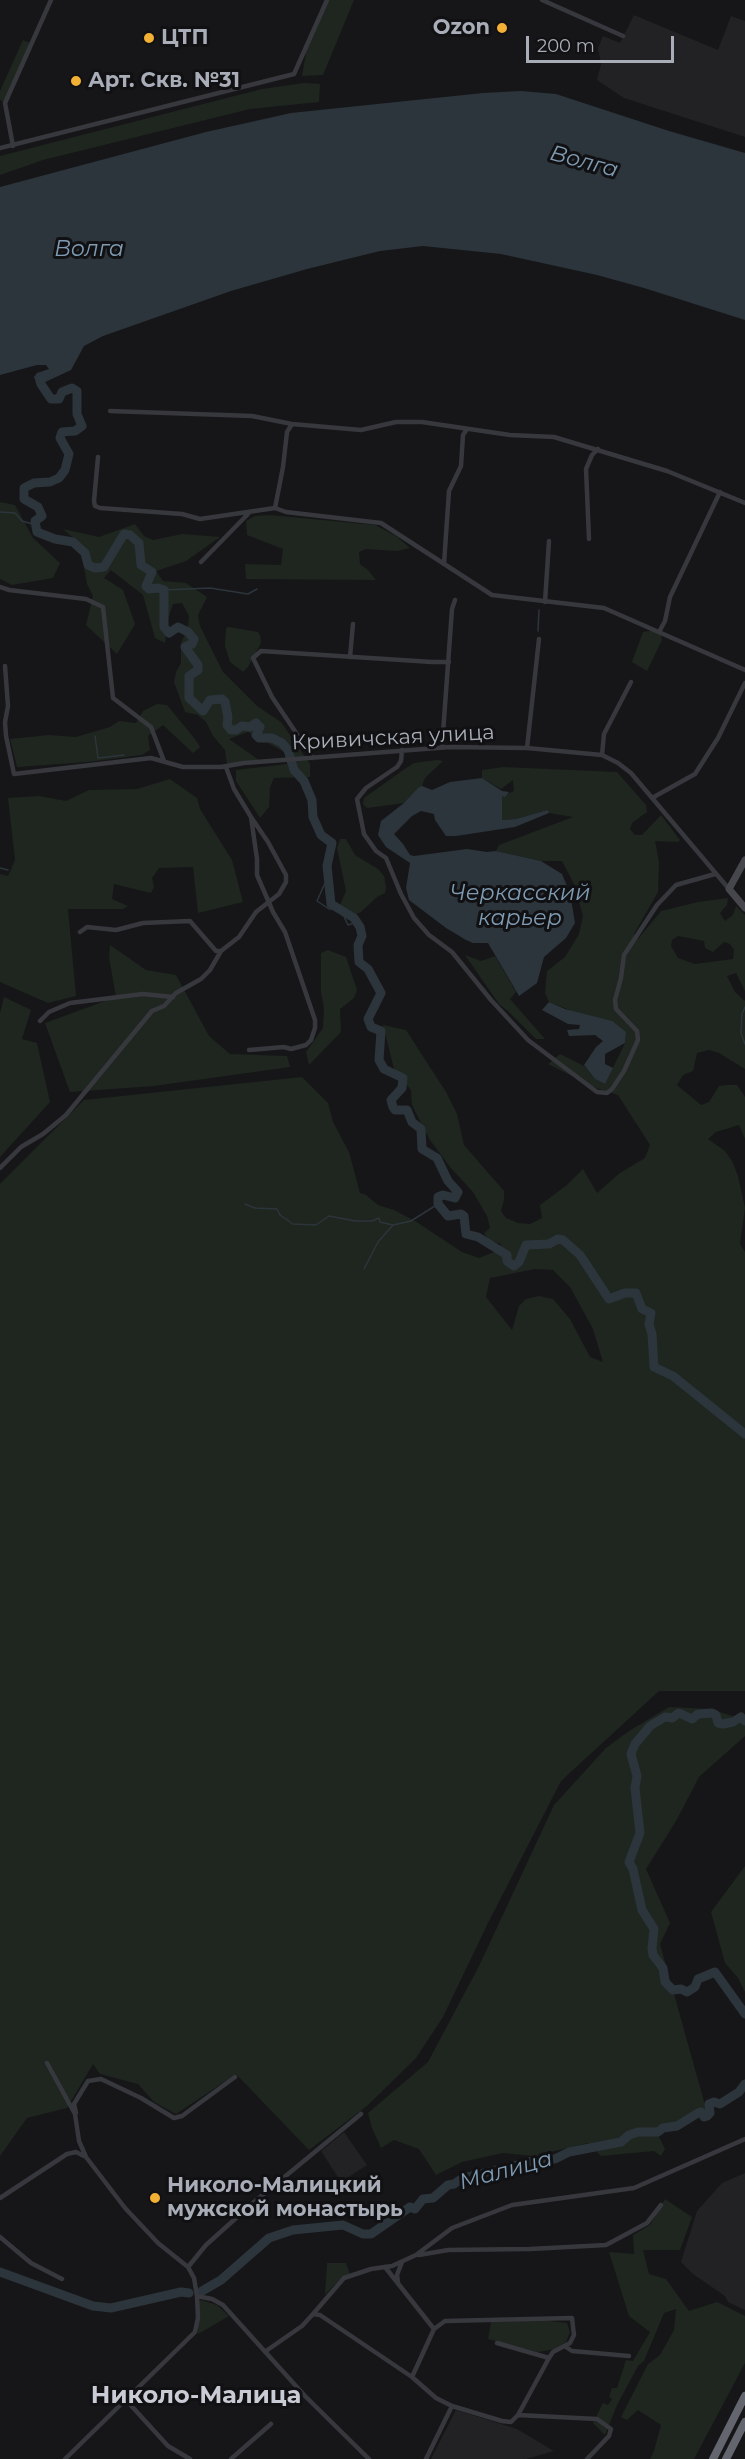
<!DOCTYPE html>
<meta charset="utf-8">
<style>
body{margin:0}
#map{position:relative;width:745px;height:2459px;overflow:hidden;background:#161618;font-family:Montserrat,sans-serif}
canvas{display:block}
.scale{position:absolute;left:526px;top:36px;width:148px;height:27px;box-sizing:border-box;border:3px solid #a8adb8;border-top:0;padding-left:8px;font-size:18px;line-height:21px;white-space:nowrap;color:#a8adb8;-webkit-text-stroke:4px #111113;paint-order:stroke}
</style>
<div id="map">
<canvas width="745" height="2459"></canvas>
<div class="scale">200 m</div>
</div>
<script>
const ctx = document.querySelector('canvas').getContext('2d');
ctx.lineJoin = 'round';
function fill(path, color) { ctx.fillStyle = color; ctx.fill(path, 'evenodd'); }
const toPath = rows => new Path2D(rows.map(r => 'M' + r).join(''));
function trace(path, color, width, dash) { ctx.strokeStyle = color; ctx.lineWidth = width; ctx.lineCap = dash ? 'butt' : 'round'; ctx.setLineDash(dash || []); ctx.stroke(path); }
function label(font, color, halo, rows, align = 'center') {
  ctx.font = font + ' Montserrat,sans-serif'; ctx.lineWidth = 6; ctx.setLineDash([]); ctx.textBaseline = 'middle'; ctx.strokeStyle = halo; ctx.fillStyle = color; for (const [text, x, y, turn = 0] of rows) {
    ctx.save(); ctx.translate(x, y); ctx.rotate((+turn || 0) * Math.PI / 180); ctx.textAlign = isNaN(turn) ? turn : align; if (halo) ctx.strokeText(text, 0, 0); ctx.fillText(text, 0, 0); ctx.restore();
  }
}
fill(toPath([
 [634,15,718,50,731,16,745,21,745,137,624,98,597,80,601,64,598,48,603,36,620,43],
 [344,2132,367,2165,341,2182,321,2151],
 [745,2173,745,2310,728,2302,725,2296,693,2274,681,2262,697,2211,722,2183],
 [456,2410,517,2429,554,2451,526,2459,431,2459]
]), '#222225');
fill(toPath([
 [327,0,354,0,323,75,302,76,308,42],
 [23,40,30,43,4,102,0,100,0,91],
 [304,83,320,84,319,102,250,109,43,160,0,175,0,156,262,89],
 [0,502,15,505,33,538,60,563,53,578,12,585,0,579],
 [270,515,375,525,396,536,410,548,397,551,366,549,359,552,360,564,368,570,376,580,246,579,245,564,281,565,283,549,247,535,246,521,255,516],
 [135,524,144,536,153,540,182,534,220,537,186,561,156,571,163,581,186,583,207,597,198,615,200,626,223,672,257,706,281,722,310,764,310,777,274,778,270,787,269,807,260,818,236,781,236,770,287,764,286,753,248,732,229,739,259,760,227,765,225,750,213,736,206,722,198,715,185,712,174,682,176,672,181,663,181,643,188,627,189,616,182,603,173,604,168,619,165,643,155,638,143,595,111,570,104,578,123,590,135,624,117,654,86,625,93,596,87,584,84,568,85,548,63,529,99,537],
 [229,627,258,632,260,635,261,643,248,667,243,672,230,662,225,646,226,628],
 [655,630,661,635,662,640,647,671,632,662,643,632],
 [157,704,167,705,195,739,200,747,193,753,163,725,148,736,150,750,142,755,88,762,17,767,10,739,49,735,76,737,110,727,119,721,136,723,143,711],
 [437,760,443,761,425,778,422,786,404,803,367,808,363,804,364,798,406,768,414,763],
 [503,767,617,772,646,805,647,812,632,823,630,829,635,835,642,835,661,815,680,840,678,842,655,841,659,862,658,892,634,934,638,939,661,911,698,902,728,898,727,905,720,913,725,921,733,915,736,906,745,915,745,991,736,973,727,976,735,992,745,1001,745,1069,719,1053,709,1050,697,1053,693,1071,683,1075,677,1085,701,1105,709,1102,719,1086,727,1085,737,1085,745,1097,745,1139,739,1125,716,1132,708,1139,725,1151,732,1161,738,1176,745,1208,740,1244,745,1252,745,1691,659,1691,561,1781,488,1923,443,2017,416,2058,367,2106,309,2150,236,2074,176,2114,154,2102,138,2084,100,2074,93,2064,67,2108,27,2118,0,2156,0,1184,84,1100,302,1077,328,1103,333,1122,349,1152,360,1193,366,1195,378,1205,394,1210,415,1221,462,1252,479,1258,499,1250,501,1244,488,1240,484,1233,490,1228,487,1216,473,1192,450,1167,430,1140,421,1123,412,1105,411,1090,394,1069,383,1025,406,1030,446,1092,457,1114,464,1145,504,1191,504,1200,501,1211,506,1218,518,1223,530,1224,542,1218,540,1205,567,1185,583,1169,597,1193,620,1173,645,1158,650,1145,618,1095,596,1088,548,1064,560,1054,584,1066,595,1079,605,1084,625,1043,626,1032,549,1002,545,993,547,971,565,957,579,934,583,916,574,884,562,861,541,861,496,851,499,845,573,817,549,813,548,811,516,819,502,820,502,796,514,791,513,780,501,789,482,778,482,770],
 [678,936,704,941,705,948,713,952,724,942,730,944,734,950,733,959,695,964,678,958,671,946,672,940],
 [535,1269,553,1270,570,1287,593,1329,603,1362,590,1357,570,1319,553,1299,539,1296,526,1299,519,1306,512,1330,486,1297,490,1278],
 [170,779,197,798,200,809,232,860,243,902,198,913,193,867,159,868,152,878,154,887,151,893,114,884,112,899,128,906,123,909,68,909,76,996,48,1003,0,982,0,874,8,876,15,860,8,798,39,796,66,801,89,790,137,789],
 [340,839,346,839,355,855,378,869,384,876,386,887,385,893,377,897,361,912,352,916,340,905,346,891,337,848],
 [110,945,146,970,176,975,209,1036,230,1054,287,1056,290,1067,154,1086,70,1092,45,1023,116,997,109,957],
 [328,950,346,957,357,990,354,998,340,1009,341,1032,309,1065,306,1052,323,1028,324,1009,321,991,321,953],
 [465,955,481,961,495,956,516,992,510,999,545,1039,536,1039,509,1012,499,1004],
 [4,997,31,1010,22,1039,37,1043,50,1102,0,1157,0,1013],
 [669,1707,710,1709,745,1720,745,1736,699,1777,676,1821,646,1869,670,1923,660,1944,707,2112,700,2111,684,2121,664,2126,659,2137,665,2149,661,2156,654,2151,601,2156,588,2143,534,2156,503,2153,462,2162,436,2175,419,2149,394,2140,381,2148,372,2128,368,2113,428,2062,480,1964,554,1805,606,1748,629,1731],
 [745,1866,745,1992,738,1978,725,1963,711,1912],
 [665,2199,692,2217,680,2250,643,2250,649,2274,666,2279,689,2311,717,2302,745,2316,745,2363,694,2459,650,2459,654,2451,661,2425,638,2410,627,2420,621,2417,648,2364,660,2355,674,2330,676,2309,664,2313,644,2361,638,2366,617,2405,605,2435,593,2423,603,2403,608,2405,612,2399,609,2397,612,2388,617,2388,626,2360,633,2361,650,2332,629,2316,609,2252,634,2254,633,2235,650,2225],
 [327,2263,346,2263,350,2274,339,2280,325,2295],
 [201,2300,217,2305,229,2316,198,2334,199,2302],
 [540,2320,567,2323,570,2332,566,2342,555,2349,538,2352,488,2339,491,2322]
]), '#1e261f');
fill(toPath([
 [521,91,556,94,669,131,745,153,745,320,644,288,597,275,501,254,423,246,380,251,307,269,231,291,103,336,84,346,71,370,41,384,36,382,34,377,37,373,49,369,46,365,37,365,0,375,0,187,206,132,291,113,483,93],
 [482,778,502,791,509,792,505,797,502,796,502,820,516,819,548,810,549,813,515,827,456,836,446,836,435,820,434,814,421,811,412,816,394,834,403,844,410,855,414,856,467,849,487,852,496,851,541,861,562,874,570,893,575,923,566,938,544,957,537,983,519,996,488,943,473,943,466,940,446,928,409,900,406,888,410,863,386,847,378,835,381,821,404,803,418,788,422,786,432,790,450,782],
 [549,1002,565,1009,612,1021,626,1032,625,1043,605,1054,605,1064,613,1068,605,1084,595,1079,584,1065,596,1047,603,1041,595,1035,569,1036,567,1030,579,1029,580,1025,568,1024,542,1010]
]), '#2c353c');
trace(toPath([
 [0,512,15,513,22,521,36,525],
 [164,590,210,588,248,594,257,589],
 [538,631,539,610],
 [95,736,98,758,124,755],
 [0,868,8,870],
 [329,874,317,901,329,909,337,909],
 [342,912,348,925,357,922],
 [745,1007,742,1014,741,1033,745,1044],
 [245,1204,255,1208,277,1209,280,1215,293,1224,316,1225,329,1216,355,1221,372,1221,379,1218,380,1222,393,1225,411,1221,438,1204],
 [364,1269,378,1242,393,1225]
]), '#2c353c', 1.5);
trace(toPath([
 [46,375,40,381,41,384,51,399,59,399,62,392,72,388,77,391,77,414,82,426,75,431,62,432,60,438,69,454,65,470,59,478,50,482,34,483,24,488,24,499,38,507,42,516,35,521,37,532,55,539,73,542,85,553,88,565,95,568,104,567,124,534,130,535,139,543,141,565,152,572,146,586,149,589,158,588,164,590,164,627,169,633,178,627,188,632,194,639,192,644,185,647,198,665,198,670,189,676,189,698,203,711,210,700,222,699,225,702,228,717,227,725,231,730,236,730,242,726,250,727,256,723,260,727,256,735,259,738,272,738,282,743,288,750,294,770,304,781,312,800,313,817,321,835,332,843,327,866,331,904,354,918,360,927,362,936,358,945,359,962,368,969,381,993,368,1019,371,1027,381,1031,379,1060,384,1069,403,1078,402,1088,391,1100,393,1107,395,1110,407,1110,412,1122,421,1129,422,1149,437,1158,448,1181,458,1192,455,1198,443,1195,438,1197,438,1204,448,1216,461,1214,464,1216,466,1234,478,1237,507,1255,507,1261,514,1266,519,1262,526,1245,549,1244,558,1239,563,1240,580,1255,609,1299,625,1293,636,1293,642,1309,651,1313,649,1324,652,1334,654,1367,673,1376,745,1434],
 [745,1721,741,1717,733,1722,723,1724,718,1723,716,1715,712,1713,698,1714,692,1719,679,1713,672,1718,665,1717,650,1726,635,1744,631,1754,637,1776,635,1788,640,1833,629,1862,633,1869,642,1910,654,1929,652,1948,653,1955,663,1968,665,1982,673,1990,681,1989,687,1992,695,1987,698,1979,715,1972,745,2014],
 [0,2272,93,2306,111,2308,181,2292,189,2293],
 [202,2291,221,2280,269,2238,293,2230,343,2225,363,2234,371,2234,410,2207,415,2209,423,2199,433,2198,448,2185,454,2184,463,2178,541,2159,555,2159,569,2152,621,2142,629,2135,638,2132,658,2132,663,2128,677,2126,698,2113,701,2112,704,2117,707,2116,710,2113,709,2104,714,2102,720,2104,739,2092,745,2084]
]), '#2c353c', 9);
trace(toPath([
 [542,0,623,36],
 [13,146,5,103,51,0],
 [0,148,294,74,327,0],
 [110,411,252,416,292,424,361,430,396,422,422,422,510,435,554,437,667,471,745,503],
 [98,457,94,501,95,506,100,508,182,514,200,519,275,508,286,512,381,523,492,595,604,608,745,670],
 [275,508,283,467,287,432,292,424],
 [589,539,586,469,592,455,598,449],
 [201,562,248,514],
 [444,564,449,491,461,466,463,435,467,429],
 [0,587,9,590,86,599,103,607,113,698,151,727,164,761],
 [545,602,549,541],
 [659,632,665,621,670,597,720,492],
 [350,657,353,624],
 [5,666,8,706,5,722,6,736,14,774,151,758,183,767,221,767,244,763,450,747,527,748,602,755,618,763,631,773,729,889],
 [442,747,452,609,455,600],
 [527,748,539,639],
 [402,750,401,761,397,767,366,788,357,799,364,834,376,851,386,858,401,894,414,918,429,935,452,952,491,1000,528,1040,597,1092,607,1093,612,1089,624,1071,638,1040,637,1031,616,1009,615,1000,621,978,624,955,657,905,676,885,715,874],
 [602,755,604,734,631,682],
 [313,758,272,697,253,658,261,651,432,662,449,662],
 [226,767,234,789,251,817,257,859,257,875,273,912,285,932,315,1020,315,1028,311,1040,306,1045,291,1049,284,1047,249,1050],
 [652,798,695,774,718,738,745,683],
 [80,932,87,927,116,930,143,923,190,921,216,951,221,951],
 [40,1021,49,1012,70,1003,143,994,173,997],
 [0,1168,21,1147,43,1134,66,1115,152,1011,164,1006,176,993,201,979,210,970,221,951,239,937,256,912,279,894,286,882,286,875,268,842,251,817],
 [47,2063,75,2114,79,2141,86,2157,125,2208,158,2243,188,2267,194,2278,197,2296,212,2299,223,2305,305,2396,369,2459],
 [76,2113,74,2104,88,2081,101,2079,141,2098,174,2118,182,2116,235,2077],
 [0,2198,67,2154,76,2152,84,2156],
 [0,2237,31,2263,62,2279],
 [419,2255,448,2250,530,2249,606,2245,647,2223,661,2205],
 [188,2267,206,2245,254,2202,361,2114],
 [385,2267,434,2329],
 [398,2282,397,2275,402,2262],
 [313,2314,344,2278,371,2269,392,2266,416,2255,452,2228,512,2205,634,2188,745,2139],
 [566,2347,572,2351,629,2356],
 [266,2351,302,2326,313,2314,320,2315,412,2377,436,2398,452,2406,502,2421,511,2422,518,2415,549,2358,497,2343],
 [412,2377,434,2329,445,2321,572,2318,574,2335,570,2343,553,2352,549,2358],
 [126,2400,168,2446,190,2459],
 [518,2415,597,2419,611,2429,609,2436,587,2459],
 [65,2459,195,2332,198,2318,197,2296],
 [231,2459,271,2424],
 [426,2459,452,2406]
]), '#37383d', 4.5);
trace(toPath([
 [745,860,729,889,745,908]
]), '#45474d', 7);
trace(toPath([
 [713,2459,745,2396],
 [726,2459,745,2422]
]), '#63666e', 8);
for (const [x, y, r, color] of [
 [502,28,6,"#f2b134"],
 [149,38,6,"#f2b134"],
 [76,81,6,"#f2b134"],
 [155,2198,6,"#f2b134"]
]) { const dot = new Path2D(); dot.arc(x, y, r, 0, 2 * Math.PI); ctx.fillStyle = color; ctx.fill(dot); trace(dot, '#111113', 2); }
label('bold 21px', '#a8adb8', '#111113', [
 ["Ozon",490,28,"right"],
 ["ЦТП",161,38],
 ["Арт. Скв. №31",88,81],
 ["Николо-Малицкий",167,2186],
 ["мужской монастырь",167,2210]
], 'left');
label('21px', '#a8adb8', '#111113', [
 ["Кривичская улица",393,738,-3]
]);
label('italic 22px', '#7f9bb3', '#111113', [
 ["Волга",584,162,15],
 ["Волга",89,250],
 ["Черкасский",520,894],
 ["карьер",520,919],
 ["Малица",506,2171,-15]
]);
label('bold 24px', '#c9ccd4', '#111113', [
 ["Николо-Малица",196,2396]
]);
</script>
